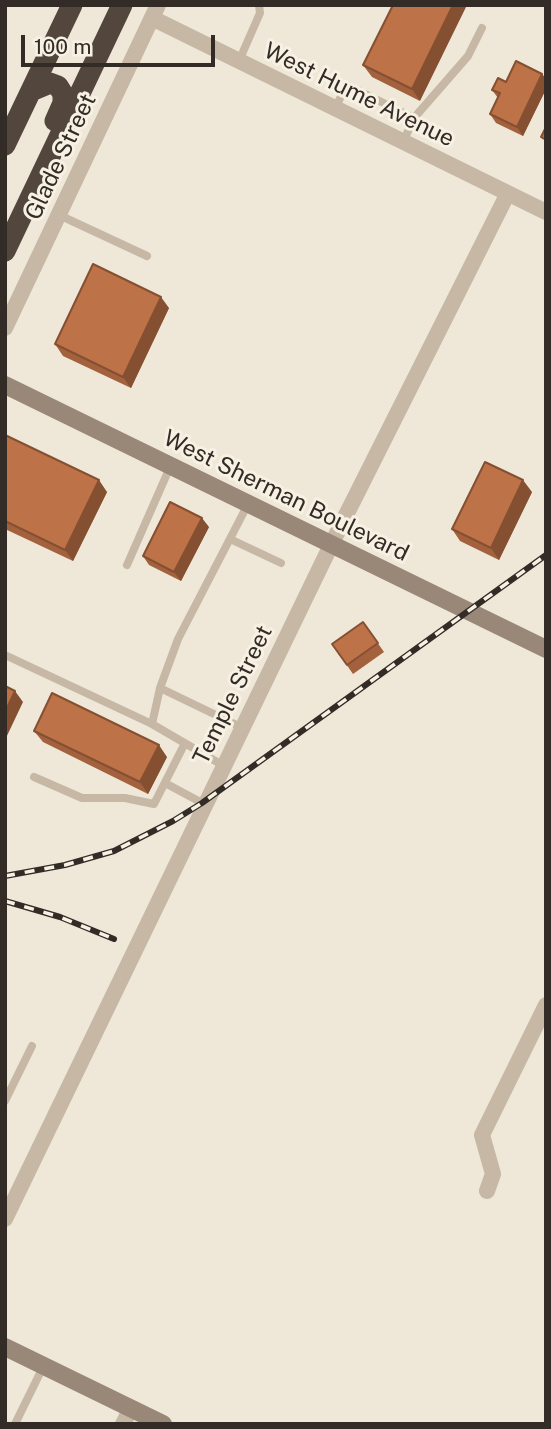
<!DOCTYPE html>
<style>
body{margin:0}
#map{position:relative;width:551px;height:1429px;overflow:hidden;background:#efe7d8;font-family:"Public Sans",sans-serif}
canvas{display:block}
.frame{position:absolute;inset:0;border:7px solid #322b26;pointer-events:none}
.scale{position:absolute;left:21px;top:35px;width:194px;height:32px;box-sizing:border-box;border:4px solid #322b26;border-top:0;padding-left:9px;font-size:21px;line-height:24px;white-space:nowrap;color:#322b26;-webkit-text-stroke:5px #f7f1e4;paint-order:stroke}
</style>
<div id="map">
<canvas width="551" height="1429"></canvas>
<div class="frame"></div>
<div class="scale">100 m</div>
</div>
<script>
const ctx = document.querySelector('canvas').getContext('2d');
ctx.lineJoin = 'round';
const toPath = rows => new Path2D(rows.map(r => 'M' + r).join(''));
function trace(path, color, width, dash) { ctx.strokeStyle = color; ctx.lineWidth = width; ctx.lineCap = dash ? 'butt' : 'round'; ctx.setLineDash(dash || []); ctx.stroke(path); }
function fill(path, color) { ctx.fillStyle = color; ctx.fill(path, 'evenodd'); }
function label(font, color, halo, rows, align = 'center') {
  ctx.font = font + ' "Public Sans",sans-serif'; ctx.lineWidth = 6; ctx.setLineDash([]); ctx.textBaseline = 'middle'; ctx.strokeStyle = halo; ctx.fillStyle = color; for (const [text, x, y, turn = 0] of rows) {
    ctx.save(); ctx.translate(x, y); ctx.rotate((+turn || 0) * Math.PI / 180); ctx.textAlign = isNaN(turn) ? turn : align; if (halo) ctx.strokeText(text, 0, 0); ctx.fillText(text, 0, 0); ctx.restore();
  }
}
trace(toPath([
 [239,61,260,13,259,5],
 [335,108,347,85,414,118],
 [403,142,414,118,468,56,482,28],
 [59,215,147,256],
 [230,539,281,563],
 [127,565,170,467],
 [5,655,152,724,224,766],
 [160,688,243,728],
 [152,724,160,688,178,639,248,504],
 [34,777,82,798,125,798,154,804,185,743],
 [165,783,206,805],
 [5,1101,32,1046],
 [15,1424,43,1367]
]), '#c6b8a5', 8);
trace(toPath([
 [152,18,546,212],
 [5,328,158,5],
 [487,1191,493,1174,482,1135,546,1005],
 [5,1219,331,545,507,195],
 [123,1424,131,1408]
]), '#c6b8a5', 16);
trace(toPath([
 [5,385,546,649],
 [5,1347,163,1424]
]), '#998777', 18);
trace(toPath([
 [31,91,50,83,58,86,63,94,63,103,55,121],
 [5,145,72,5],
 [5,251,122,5]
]), '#52463d', 21);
const rail = toPath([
 [5,876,65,865,114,851,173,821,202,803,546,555],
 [5,901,60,917,114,939]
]);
trace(rail, '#322b26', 6);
trace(rail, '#f7f1e4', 3.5, [10]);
fill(toPath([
 [393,5,420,101,372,77,363,65],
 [542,74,546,79,546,89,523,136,496,123,490,114,498,98,492,90,506,82],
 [169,308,131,388,63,356,55,344],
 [5,435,107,492,73,561,5,529],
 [532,492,499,560,460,541,452,529],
 [209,527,181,581,149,565,143,556],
 [363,622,384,652,353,674,332,644],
 [34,731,167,757,148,794,43,742]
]), '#a3623d');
fill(toPath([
 [453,5,467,5,420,101,412,89],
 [542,74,546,79,546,89,523,136,517,127],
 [161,297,169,308,131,388,123,377],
 [99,480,107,492,73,561,65,550],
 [523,480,532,492,499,560,491,548],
 [202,518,209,527,181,581,174,572],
 [15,691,23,702,5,740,5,712],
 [159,745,167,757,148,794,140,782]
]), '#855032');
const building = toPath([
 [393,5,453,5,412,89,363,65,393,5],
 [516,61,542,74,517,127,490,114,500,93,492,90,498,78,506,82,516,61],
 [546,127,546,140,541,137,546,127],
 [93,264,161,297,123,377,55,344,93,264],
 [5,435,99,480,65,550,5,521,5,435],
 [485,462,523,480,491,548,452,529,485,462],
 [170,502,202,518,174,572,143,556,170,502],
 [363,622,378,643,347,665,332,644,363,622],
 [5,686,15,691,5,712,5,686],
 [52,693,159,745,140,782,34,731,52,693]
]);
fill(building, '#be7247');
trace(building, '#855032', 2);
label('23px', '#322b26', '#f7f1e4', [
 ["West Hume Avenue",359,95,26],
 ["Glade Street",61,157,-65],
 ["West Sherman Boulevard",286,496,26],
 ["Temple Street",233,695,-64]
]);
</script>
